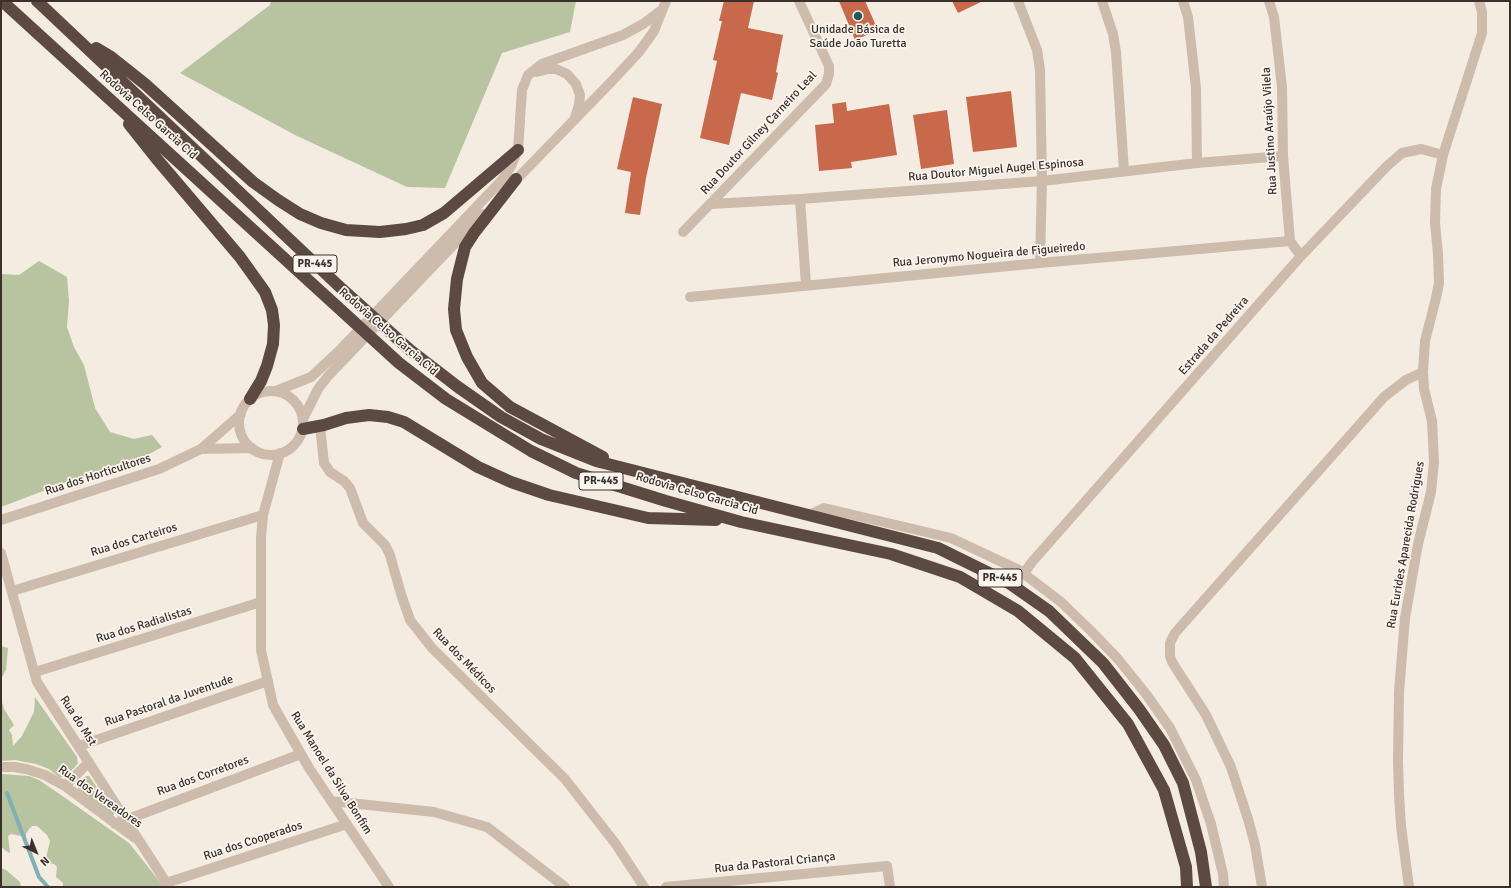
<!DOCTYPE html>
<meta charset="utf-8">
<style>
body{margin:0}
#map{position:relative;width:1511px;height:888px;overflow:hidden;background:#f4ebe1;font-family:Signika,sans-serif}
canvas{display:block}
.frame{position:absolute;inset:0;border:2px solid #3b302b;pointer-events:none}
.north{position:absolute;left:16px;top:832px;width:40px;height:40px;-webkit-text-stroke:3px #fbf5ee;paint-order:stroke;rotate:137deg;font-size:11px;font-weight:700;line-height:16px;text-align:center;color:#3b302b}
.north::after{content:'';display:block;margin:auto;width:14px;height:18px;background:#3b302b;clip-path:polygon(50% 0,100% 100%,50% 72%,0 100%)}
</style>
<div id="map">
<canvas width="1511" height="888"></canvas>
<div class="frame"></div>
<div class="north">N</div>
</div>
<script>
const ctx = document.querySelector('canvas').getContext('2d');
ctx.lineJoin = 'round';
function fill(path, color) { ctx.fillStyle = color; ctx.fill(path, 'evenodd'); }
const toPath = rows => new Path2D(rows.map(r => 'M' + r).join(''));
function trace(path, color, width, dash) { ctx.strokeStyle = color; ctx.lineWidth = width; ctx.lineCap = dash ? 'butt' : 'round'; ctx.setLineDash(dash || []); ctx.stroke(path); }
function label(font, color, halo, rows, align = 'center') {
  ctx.font = font + ' Signika,sans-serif'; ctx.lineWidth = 3.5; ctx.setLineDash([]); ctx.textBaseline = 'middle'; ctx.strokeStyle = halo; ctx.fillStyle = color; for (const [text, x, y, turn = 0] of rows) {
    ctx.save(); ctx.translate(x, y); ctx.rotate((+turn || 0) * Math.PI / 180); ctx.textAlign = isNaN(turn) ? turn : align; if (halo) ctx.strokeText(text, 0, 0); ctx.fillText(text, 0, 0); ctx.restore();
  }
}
fill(toPath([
 [271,1,576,1,570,32,502,53,445,188,407,187,295,135,180,73,270,5],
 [39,261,67,277,69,301,67,327,74,347,84,365,95,408,110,432,134,439,152,435,162,447,124,468,75,479,1,507,1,274,19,275],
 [1,646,8,648,6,670,1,679],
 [35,697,77,757,78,763,75,767,64,777,59,777,49,769,36,764,15,760,1,761,1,699,4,709,14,725,9,730,12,735,13,746,22,736,34,712],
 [1,774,29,776,39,780,61,795,129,843,164,887,63,887,63,883,56,877,57,867,54,864,49,863,46,858,50,841,47,835,37,826,32,826,29,829,26,834,26,837,11,834,8,836,10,853,6,851,1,847],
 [86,776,89,776,115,813,113,816,77,789],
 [1,868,6,870,20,882,21,887,1,887]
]), '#b8c4a0');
trace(toPath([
 [7,793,39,877,48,887]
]), '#7fb0b2', 4);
fill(toPath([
 [724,1,754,1,748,28,783,35,776,72,778,73,772,100,741,93,729,145,700,138,717,61,713,60,722,21,719,21],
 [839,1,865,1,878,30,855,40],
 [952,1,983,1,958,13],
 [1011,91,1017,147,973,152,966,97],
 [633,97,662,104,646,178,640,215,625,213,631,172,617,169],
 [846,102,847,111,889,104,897,155,851,162,852,168,819,171,815,125,834,123,832,104],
 [947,110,954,164,921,169,913,115]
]), '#c8694b');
trace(toPath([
 [1018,1,1037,50,1040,70,1042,181,1040,263],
 [1102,1,1113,34,1116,52,1124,171],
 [1183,1,1188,17,1196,88,1197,163],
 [1269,1,1274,17,1282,87,1283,156,1290,241,1301,256],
 [536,72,549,69,556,69,567,74,576,84,580,95,579,105,575,118],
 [511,185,612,81,639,52,654,31,666,1],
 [800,199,806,285],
 [711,204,800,199,1042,181,1197,163,1283,156],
 [683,232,826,84,829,74,829,66,799,1],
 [690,297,1040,263,1290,241],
 [276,391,311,377,339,351,502,180,511,166,518,150,522,90,528,75,542,64,623,35,643,24,663,9],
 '239 423a32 32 0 1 1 64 0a32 32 0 1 1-64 0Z',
 [303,419,318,389,329,375,483,214],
 [320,426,324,463,330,472,344,481,350,488,363,523,385,545,390,555,401,594,410,620,432,648,565,779,615,843,644,887],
 [201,449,252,448],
 [280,453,263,515,261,538,261,650,273,705,309,768,389,887],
 [809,515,824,508,951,538,1019,570,1061,602,1091,631,1118,659,1146,694,1170,728,1196,780,1211,824,1223,874,1224,887],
 [1,520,159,469,201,449,241,414],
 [1,553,37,682,169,887],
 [1024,573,1032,562,1301,256,1387,166,1402,153,1421,149,1443,155],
 [12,591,263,515],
 [35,672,261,602],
 [79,746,268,681],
 [1,767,14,767,26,769,45,775,65,786,135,838],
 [65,786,89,762],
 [331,801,434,812,487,827,565,887],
 [115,824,301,754],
 [166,883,347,824],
 [666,887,887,866,890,887],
 [1262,887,1255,845,1248,819,1231,767,1206,715,1172,662,1170,656,1170,643,1175,633,1384,397,1406,380,1423,372],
 [1409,887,1401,826,1399,794,1398,761,1399,692,1405,618,1418,544,1431,492,1434,462,1432,421,1424,389,1423,372,1425,341,1436,298,1439,283,1438,254,1435,223,1436,189,1443,155,1482,33,1482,12,1479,1]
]), '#cdbbac', 10);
trace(toPath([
 [2,1,399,363,446,399,531,451,576,473,666,501,741,522,891,554,960,577,1018,611,1075,658,1128,724,1164,790,1186,867,1187,887],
 [37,1,342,289,410,350,458,387,501,417,541,439,596,461,938,548,1009,583,1049,611,1103,663,1139,709,1164,745,1183,783,1201,852,1206,887],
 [96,48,111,57,145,84,253,182,278,200,300,214,321,223,346,230,380,232,406,229,423,225,444,213,518,150],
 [129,124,156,158,240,257,265,292,272,310,274,325,273,344,267,366,261,381,250,399],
 [516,179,474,233,465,247,457,279,454,309,456,330,467,357,482,383,510,407,603,457],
 [303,429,324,425,346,418,369,415,388,417,404,422,478,467,511,482,549,495,648,518,716,520]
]), '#5c4a42', 12);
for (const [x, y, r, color] of [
 [858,16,5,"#1f5a5e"]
]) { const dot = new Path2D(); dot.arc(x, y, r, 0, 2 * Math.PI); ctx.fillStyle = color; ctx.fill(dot); trace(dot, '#fbf5ee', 1.5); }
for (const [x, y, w] of [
 [315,264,44],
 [601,481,44],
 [1000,578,44]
]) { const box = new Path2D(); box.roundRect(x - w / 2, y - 9, w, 18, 3); ctx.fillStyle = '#fbf5ee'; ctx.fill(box); trace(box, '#3b302b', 1); }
label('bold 11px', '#3b302b', null, [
 ["PR-445",315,264],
 ["PR-445",601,481],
 ["PR-445",1000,578]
]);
label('12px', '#3b302b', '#fbf5ee', [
 ["Unidade Básica de",858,30],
 ["Saúde João Turetta",858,44]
]);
label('12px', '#3b302b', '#fbf5ee', [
 ["Rodovia Celso Garcia Cid",148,115,42],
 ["Rua Justino Araújo Vilela",1270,131,-93],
 ["Rua Doutor Gilney Carneiro Leal",759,133,-47],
 ["Rua Doutor Miguel Augel Espinosa",996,170,-5],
 ["Rua Jeronymo Nogueira de Figueiredo",989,255,-5],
 ["Rodovia Celso Garcia Cid",388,332,41],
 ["Estrada da Pedreira",1214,336,-49],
 ["Rua dos Horticultores",98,475,-18],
 ["Rodovia Celso Garcia Cid",697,494,16],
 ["Rua dos Carteiros",134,540,-17],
 ["Rua Eurides Aparecida Rodrigues",1406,545,-80],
 ["Rua dos Radialistas",144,625,-17],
 ["Rua dos Médicos",464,661,46],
 ["Rua Pastoral da Juventude",169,701,-19],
 ["Rua do Mst",78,721,57],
 ["Rua Manoel da Silva Bonfim",331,773,58],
 ["Rua dos Corretores",203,776,-20],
 ["Rua dos Vereadores",100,797,35],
 ["Rua dos Cooperados",253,841,-18],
 ["Rua da Pastoral Criança",775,863,-6]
]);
</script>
